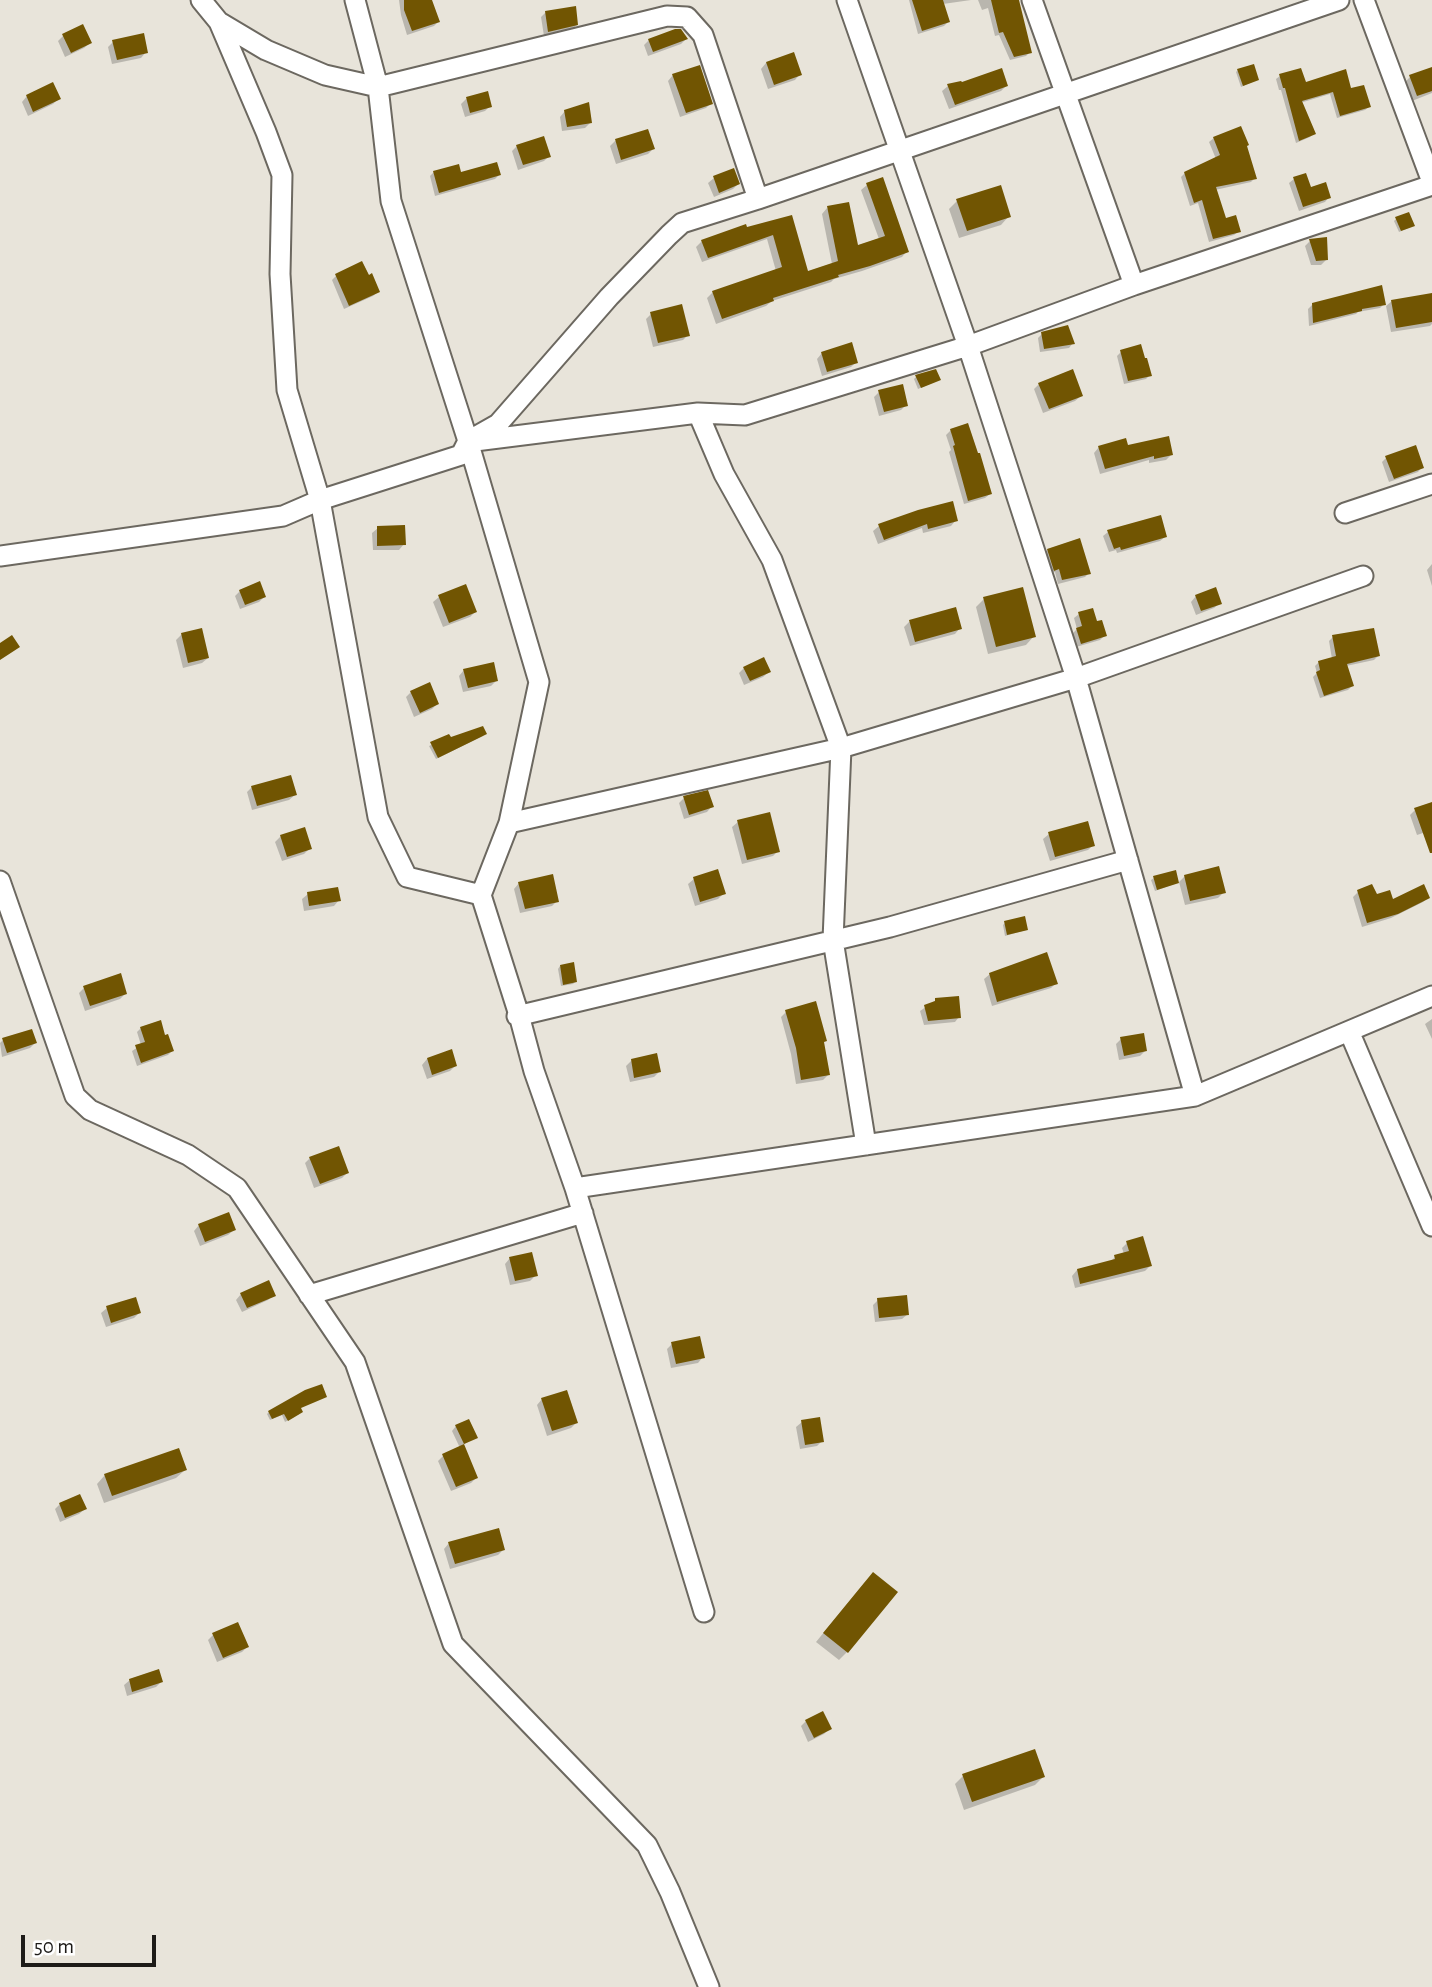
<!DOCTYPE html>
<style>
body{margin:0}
#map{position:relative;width:1432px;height:1987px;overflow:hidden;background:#e8e4da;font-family:"Alegreya Sans",sans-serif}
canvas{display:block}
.scale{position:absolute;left:21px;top:1935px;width:135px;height:32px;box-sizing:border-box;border:4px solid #1d1b18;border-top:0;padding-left:9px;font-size:21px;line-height:24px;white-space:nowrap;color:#1d1b18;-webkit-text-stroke:5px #fff;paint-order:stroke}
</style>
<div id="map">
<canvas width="1432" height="1987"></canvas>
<div class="scale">50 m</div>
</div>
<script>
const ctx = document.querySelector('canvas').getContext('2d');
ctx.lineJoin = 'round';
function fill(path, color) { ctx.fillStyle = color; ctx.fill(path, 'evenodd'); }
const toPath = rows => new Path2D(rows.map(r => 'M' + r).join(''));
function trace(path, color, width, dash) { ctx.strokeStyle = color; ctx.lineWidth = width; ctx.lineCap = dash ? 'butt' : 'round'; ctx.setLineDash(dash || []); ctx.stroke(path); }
fill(toPath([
 [399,0,419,0,438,22,434,26,407,35,401,15],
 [909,0,971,0,943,4,948,22,944,26,918,34],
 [978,0,1011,0,1030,52,1026,56,1010,60,999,35,995,36,988,8,982,10],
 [546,12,577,25,571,30,544,36,541,17],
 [82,27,90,43,84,48,65,57,58,41,63,36],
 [686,39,681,44,648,56,644,45,649,40],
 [113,42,146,52,141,58,112,64,108,47],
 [793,54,800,74,795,80,768,89,761,69,766,63],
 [1432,69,1432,93,1412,101,1405,82,1410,77],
 [1238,70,1257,80,1241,87,1236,72],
 [673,75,711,103,706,108,680,117,668,81],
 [1280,76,1305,85,1349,91,1369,107,1365,110,1337,118,1330,94,1300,103,1314,133,1310,137,1296,143,1281,90,1279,90,1276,79],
 [960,83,1006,86,1001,91,949,109,942,91,948,86],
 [27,96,58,99,53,104,28,116,22,102],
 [466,99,490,106,485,111,465,117,461,104],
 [565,111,591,122,585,128,562,131,560,117],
 [647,131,653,149,648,154,616,164,610,146,615,141],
 [1214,138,1245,146,1255,178,1251,182,1215,190,1225,220,1239,231,1234,235,1209,242,1198,203,1190,206,1181,177,1185,173,1216,159,1209,142],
 [517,146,549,156,544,161,518,170,512,151],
 [434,172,460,175,499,175,495,179,435,196,430,176],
 [714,178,738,184,733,189,714,197,708,183],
 [1294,179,1310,189,1329,197,1325,202,1299,211,1289,183],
 [867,185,907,251,902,257,862,271,834,279,831,282,772,301,766,306,716,324,707,298,713,292,776,271,767,239,702,262,696,247,702,241,791,217,806,273,832,264,822,214,827,208,856,247,879,239,861,190],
 [957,201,1009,216,1001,225,959,238,949,209],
 [1396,219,1411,227,1399,232,1394,221],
 [1310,241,1327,259,1321,265,1311,265,1305,246],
 [336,276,368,277,378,292,373,296,344,309,332,280],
 [1432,299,1432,324,1430,326,1391,332,1386,306,1392,301],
 [1313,304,1384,304,1380,308,1358,312,1356,314,1309,326,1308,309],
 [651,314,688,335,683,340,653,347,646,319],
 [1042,334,1073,343,1069,348,1040,352,1038,338],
 [1121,352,1150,375,1146,379,1124,384,1117,356],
 [822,353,856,362,851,367,822,376,817,359],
 [916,377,939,380,918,389,914,379],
 [1039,384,1081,396,1075,401,1043,413,1034,389],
 [879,392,906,405,901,410,879,416,874,397],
 [951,430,990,494,985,498,964,504,949,452,951,450,946,435],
 [1099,447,1126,447,1171,455,1166,460,1149,463,1149,460,1100,474,1094,453],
 [1386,458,1422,467,1418,472,1389,482,1382,462],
 [956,520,951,526,923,533,922,528,878,544,873,531,879,526],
 [378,528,404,544,399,550,373,550,372,533],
 [1108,532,1165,537,1160,541,1117,553,1116,550,1109,552,1103,536],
 [1048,550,1089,573,1085,577,1058,584,1055,572,1050,574,1044,554],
 [1432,564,1432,586,1427,570],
 [240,591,264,597,259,602,240,609,235,596],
 [1196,596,1220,603,1214,608,1196,615,1191,602],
 [439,597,475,612,470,617,443,627,433,602],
 [984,599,1034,636,1026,645,988,654,976,607],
 [955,609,960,628,955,634,910,646,904,627,909,622],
 [1079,614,1096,624,1105,635,1100,640,1076,647,1072,634,1077,629,1074,618],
 [182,634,208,658,202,663,183,668,176,640],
 [1333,637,1378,656,1374,660,1346,666,1352,686,1348,690,1320,698,1313,677,1317,673,1315,666,1319,662,1332,659,1329,641],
 [744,668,769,672,763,677,744,685,739,673],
 [464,670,496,681,491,686,463,692,459,676],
 [411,692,437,704,432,709,414,717,406,697],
 [483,736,436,759,429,746,449,737,450,739],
 [252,787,295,795,289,800,252,810,247,792],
 [684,798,712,806,707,812,684,819,679,803],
 [1432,803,1432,830,1417,835,1410,815,1415,810],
 [738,822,778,851,773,856,742,864,732,827],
 [1049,834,1093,845,1088,850,1050,861,1043,839],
 [281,836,310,848,304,854,282,861,275,842],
 [1185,876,1224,892,1218,898,1185,905,1179,882],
 [1154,878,1177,883,1155,891,1151,880],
 [694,879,724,893,718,899,695,906,688,884],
 [519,883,557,901,552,906,520,913,514,889],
 [1358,892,1392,901,1428,897,1423,902,1391,918,1362,927,1353,897],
 [308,894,339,900,334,906,304,911,302,899],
 [1005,923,1026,930,1005,936,1003,925],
 [560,966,575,982,573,984,561,986,558,969],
 [990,974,1056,983,1051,988,992,1006,984,979],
 [84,988,125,994,120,999,85,1011,79,993],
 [936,1000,959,1017,955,1022,924,1025,920,1011],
 [786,1012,822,1043,828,1075,823,1080,796,1084,791,1054,781,1017],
 [1432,1019,1432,1039,1425,1024],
 [141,1028,164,1037,172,1051,168,1055,137,1066,132,1051,141,1045,137,1032],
 [1121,1039,1145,1051,1140,1056,1119,1060,1116,1044],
 [3,1040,35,1043,30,1048,2,1057,0,1043],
 [427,1059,455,1066,450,1071,427,1079,422,1065],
 [632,1060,659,1072,654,1077,630,1082,626,1066],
 [310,1158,347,1173,342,1178,314,1188,305,1163],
 [199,1225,234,1230,228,1235,200,1246,194,1231],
 [1127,1243,1150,1266,1145,1271,1075,1288,1072,1276,1077,1270,1109,1263,1115,1257,1124,1254,1122,1248],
 [510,1258,536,1275,530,1281,510,1285,505,1264],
 [241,1294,273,1295,268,1300,242,1312,236,1300],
 [878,1300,908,1314,902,1319,875,1322,873,1305],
 [107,1308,139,1313,134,1318,106,1327,101,1313],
 [672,1344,703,1357,698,1363,671,1368,667,1349],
 [542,1399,576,1423,571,1428,547,1436,537,1405],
 [299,1408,299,1414,285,1422,282,1415,270,1420,267,1414,269,1412],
 [802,1422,822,1441,817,1446,800,1449,796,1427],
 [456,1426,476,1437,463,1445,476,1478,471,1483,451,1491,438,1461,443,1456,460,1448,452,1431],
 [185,1470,176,1478,104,1503,97,1484,105,1475],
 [60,1504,85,1509,79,1514,60,1522,55,1509],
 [449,1543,503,1550,498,1555,450,1569,444,1549],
 [865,1582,847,1652,839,1660,816,1642],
 [213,1635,247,1647,242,1652,217,1662,208,1640],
 [130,1680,161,1682,156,1687,127,1696,124,1685],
 [806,1721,829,1729,824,1734,808,1742,801,1726],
 [963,1776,1043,1777,1035,1785,964,1810,955,1784]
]), '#0003');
fill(toPath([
 [404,0,432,0,440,22,412,31,404,10],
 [912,0,943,0,950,22,922,31],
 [991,0,1019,0,1032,53,1014,57,1003,32,999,33],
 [576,6,578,25,548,32,545,11],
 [83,24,92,43,71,53,62,34],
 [675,29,681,29,688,39,653,52,648,39],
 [144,33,148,53,117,60,112,40],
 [794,52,802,75,774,85,766,62],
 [1254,64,1259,80,1243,86,1237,69],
 [700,65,713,104,686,113,672,74],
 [1432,67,1432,91,1417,96,1409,75],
 [1002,68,1008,86,955,105,947,84,961,81,962,82],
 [1301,68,1306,82,1346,69,1351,88,1364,85,1371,107,1340,116,1333,92,1302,101,1316,134,1299,141,1285,88,1283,88,1279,74],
 [53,82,61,99,33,112,26,95],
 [488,91,492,107,470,113,466,97],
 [589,102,592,123,567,127,564,110],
 [1241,126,1249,145,1247,146,1257,179,1216,187,1226,218,1236,215,1241,232,1213,239,1202,200,1194,203,1184,172,1220,155,1213,137],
 [648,129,655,149,621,160,615,139],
 [544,136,551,157,523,165,516,145],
 [497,162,501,175,439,193,433,171,459,164,461,172],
 [734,168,740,184,719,193,713,176],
 [1306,173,1311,187,1326,182,1331,198,1303,207,1293,177],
 [883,177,909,252,870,266,838,275,839,277,773,298,774,301,722,319,712,291,782,267,773,235,708,258,701,240,746,224,747,227,792,215,808,271,838,261,827,206,849,202,858,245,885,236,866,183],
 [1001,185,1011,217,967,231,956,199],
 [1409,212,1415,226,1401,231,1395,217],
 [1327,237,1328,260,1316,261,1309,239],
 [362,261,369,275,372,273,380,292,349,306,335,274],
 [1382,285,1386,305,1362,309,1362,311,1313,323,1312,303],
 [1432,293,1432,322,1396,328,1391,300],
 [682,304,690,336,658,343,650,312],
 [1068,325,1075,344,1044,349,1041,332],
 [852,342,858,363,827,372,821,352],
 [1141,344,1145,358,1147,358,1152,376,1128,381,1120,350],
 [936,369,941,380,921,388,915,375],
 [1073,369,1083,396,1049,409,1038,383],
 [903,384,908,406,884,412,878,390],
 [968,423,978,453,980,453,992,494,968,501,953,446,955,445,950,429],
 [1169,436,1173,455,1154,459,1154,456,1105,469,1098,446,1126,438,1128,445],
 [1416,445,1424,468,1394,479,1385,456],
 [953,501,958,521,928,529,927,524,884,540,878,524,918,510],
 [1161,515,1167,537,1121,550,1120,547,1114,549,1107,530],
 [405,525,406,545,377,546,377,526],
 [1080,538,1091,574,1062,580,1059,569,1054,571,1047,549],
 [260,581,266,597,245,605,239,590],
 [466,584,477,612,449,623,438,595],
 [1023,587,1036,637,996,647,983,597],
 [1216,587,1222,604,1201,611,1195,595],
 [956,607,962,629,915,642,909,620],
 [1093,608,1097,621,1102,620,1107,636,1081,644,1076,628,1082,626,1078,612],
 [202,628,209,658,188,663,181,633],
 [1374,628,1380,656,1347,664,1354,686,1324,696,1316,672,1320,670,1318,661,1336,656,1332,635],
 [12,635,20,647,0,660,0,643],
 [764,657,771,672,750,681,743,667],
 [494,662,498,681,468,688,463,669],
 [430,682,439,704,420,713,410,691],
 [483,726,487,734,438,758,430,742,449,734,451,737],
 [291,775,297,795,257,806,251,786],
 [708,790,714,807,689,815,683,796],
 [1432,802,1432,853,1430,853,1414,808],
 [770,812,780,852,747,860,737,820],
 [1088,821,1095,846,1055,857,1048,832],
 [305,827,312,849,287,857,280,835],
 [1219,866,1226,893,1190,901,1184,875],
 [718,869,726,894,700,902,693,877],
 [1176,870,1179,883,1157,890,1153,876],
 [553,874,559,902,525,909,518,882],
 [1372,884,1377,894,1390,890,1393,899,1424,884,1430,898,1398,914,1367,923,1357,890],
 [338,887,341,901,309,906,307,892],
 [1025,916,1028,930,1007,935,1004,921],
 [1047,952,1058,984,997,1002,989,973],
 [574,962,577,982,563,985,560,965],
 [121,973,127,994,90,1006,83,986],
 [959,996,961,1018,928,1021,924,1005,935,1001,935,998],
 [816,1001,827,1041,824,1042,830,1075,801,1080,796,1048,785,1010],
 [161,1020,165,1035,168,1034,174,1051,141,1063,135,1045,145,1042,140,1027],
 [32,1029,37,1043,7,1053,2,1038],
 [1144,1033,1147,1051,1124,1056,1120,1037],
 [452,1049,457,1066,432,1075,427,1058],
 [657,1053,661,1072,634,1078,631,1059],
 [339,1146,349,1173,320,1184,309,1157],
 [229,1212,236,1230,205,1242,198,1224],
 [1143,1236,1152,1266,1080,1284,1077,1269,1115,1259,1114,1255,1129,1251,1126,1241],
 [532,1252,538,1276,515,1281,509,1257],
 [269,1280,276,1296,247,1308,240,1293],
 [907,1295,909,1315,879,1318,877,1298],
 [136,1297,141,1313,111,1323,106,1306],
 [700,1336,705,1358,676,1364,671,1342],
 [322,1384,327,1397,301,1408,303,1412,288,1421,284,1414,272,1419,268,1411,305,1390],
 [567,1390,578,1423,552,1431,541,1398],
 [820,1417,824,1442,805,1445,801,1420],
 [469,1419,478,1438,464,1444,455,1425],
 [464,1444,478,1478,456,1487,442,1454],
 [179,1448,187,1470,112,1496,104,1474],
 [80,1494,87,1509,65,1518,59,1503],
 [499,1528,505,1550,455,1564,448,1542],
 [873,1572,898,1592,848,1653,823,1633],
 [238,1622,249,1647,223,1658,212,1633],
 [159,1669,163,1682,132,1692,129,1679],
 [823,1711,832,1729,814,1738,805,1720],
 [1035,1749,1045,1777,972,1802,962,1774]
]), '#715502');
const street = toPath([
 [201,0,219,22,266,50,325,75,378,87,667,16,687,17,703,35,758,199],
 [355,0,378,87,391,201,468,441,539,682,509,823],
 [847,0,968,346,1076,678,1195,1096],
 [1032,0,1134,285],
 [1364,0,1432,182],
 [219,22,266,132,282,175,280,274,287,390,320,500,378,817,407,877,481,895,519,1015,534,1071,575,1188,704,1612],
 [698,413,724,474,772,560,841,748,833,940,866,1145],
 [475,441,698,413,745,415,968,346,1134,285,1432,185],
 [1345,513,1432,484],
 [0,556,283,516,320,500,461,455,468,441,498,424,609,297,669,235,682,223,758,199,1339,0],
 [0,881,75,1096,90,1110,188,1155,237,1188,355,1362,453,1644,647,1845,670,1892,709,1987],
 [481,895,509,823,841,748,1076,678,1363,576],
 [517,1016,890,927,1128,860],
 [1349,1031,1432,1226],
 [575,1188,1195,1096,1432,996],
 [309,1295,583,1213]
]);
trace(street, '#6c6860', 23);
trace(street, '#fff', 19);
</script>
